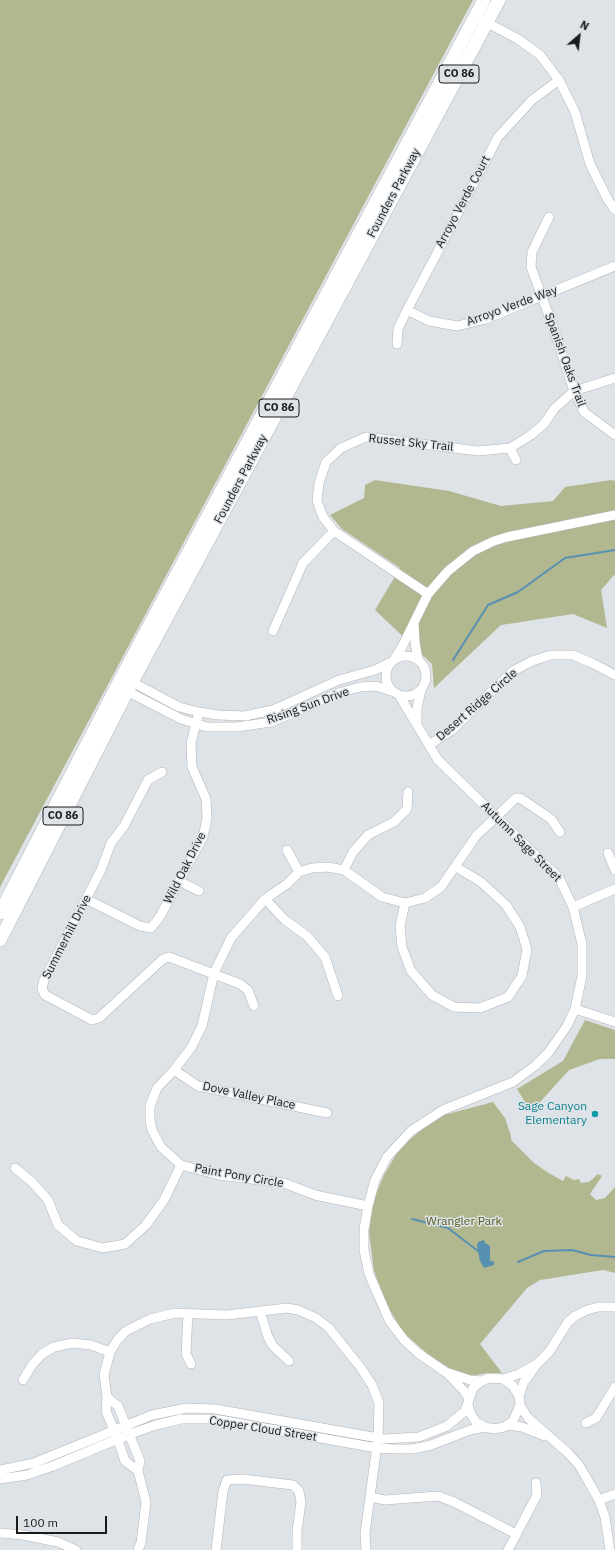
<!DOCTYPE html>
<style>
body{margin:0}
#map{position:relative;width:615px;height:1550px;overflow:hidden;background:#dee3e8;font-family:"IBM Plex Sans",sans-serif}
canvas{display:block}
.north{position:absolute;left:559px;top:16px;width:40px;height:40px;-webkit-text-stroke:3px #dee3e8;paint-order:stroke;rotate:28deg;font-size:11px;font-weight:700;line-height:16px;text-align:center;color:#191a1c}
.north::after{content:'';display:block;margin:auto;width:14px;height:18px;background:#191a1c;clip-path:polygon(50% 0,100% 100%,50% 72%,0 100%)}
.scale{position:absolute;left:16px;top:1516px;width:91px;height:18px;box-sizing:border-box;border:2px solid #191a1c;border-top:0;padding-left:5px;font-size:12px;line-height:14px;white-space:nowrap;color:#191a1c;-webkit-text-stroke:3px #dee3e8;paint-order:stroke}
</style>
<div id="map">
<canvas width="615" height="1550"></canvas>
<div class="north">N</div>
<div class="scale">100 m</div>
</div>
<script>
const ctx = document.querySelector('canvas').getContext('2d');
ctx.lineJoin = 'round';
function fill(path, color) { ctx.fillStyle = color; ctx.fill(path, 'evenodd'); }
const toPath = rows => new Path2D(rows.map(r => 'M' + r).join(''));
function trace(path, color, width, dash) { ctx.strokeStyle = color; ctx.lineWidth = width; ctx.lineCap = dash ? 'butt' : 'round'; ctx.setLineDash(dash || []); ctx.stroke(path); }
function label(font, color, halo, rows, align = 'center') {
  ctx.font = font + ' "IBM Plex Sans",sans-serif'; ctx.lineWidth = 3; ctx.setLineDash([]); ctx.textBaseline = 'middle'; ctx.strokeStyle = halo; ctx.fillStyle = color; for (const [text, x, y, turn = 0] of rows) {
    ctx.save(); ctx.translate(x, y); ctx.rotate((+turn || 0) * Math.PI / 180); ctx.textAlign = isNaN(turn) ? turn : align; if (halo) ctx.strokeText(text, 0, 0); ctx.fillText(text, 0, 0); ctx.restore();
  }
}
fill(toPath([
 [0,0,473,0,0,887],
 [375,480,449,491,501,506,553,501,565,487,611,480,615,481,615,574,601,590,607,628,573,614,501,625,434,688,432,664,375,610,400,568,342,529,330,515,364,498,365,485],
 [585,1020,615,1030,615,1059,600,1059,569,1070,531,1112,517,1089,563,1061],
 [493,1102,505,1118,511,1136,511,1140,533,1162,547,1172,563,1181,566,1176,574,1180,579,1179,581,1183,589,1182,598,1174,602,1176,590,1194,596,1200,605,1198,615,1187,615,1273,603,1270,540,1280,527,1288,480,1344,502,1373,488,1373,470,1376,459,1374,430,1356,403,1332,388,1307,374,1271,369,1232,374,1199,384,1175,397,1153,407,1142,425,1127,444,1115]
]), '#b1b78e');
fill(toPath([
 [484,1240,485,1243,490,1246,490,1260,494,1262,494,1265,484,1268,480,1261,477,1246,478,1242]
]), '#5890b2');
trace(toPath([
 [453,660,488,605,518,592,565,558,615,550],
 [412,1219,448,1228,478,1251],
 [518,1262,544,1251,572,1250,591,1255,615,1257]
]), '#5890b2', 2);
const minor = toPath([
 [482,20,518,39,540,55,559,80,575,112,590,164,608,200,615,210],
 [549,217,532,252,531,267,552,324,574,391,584,412,615,435],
 [407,310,429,321,457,326,486,319,615,266],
 [397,344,398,329,407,310,498,137,532,100,559,80],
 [510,448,516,460],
 [428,594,334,531,323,517,317,501,319,483,326,462,341,448,366,437,478,451,510,448,531,435,544,424,554,409,574,391,615,378],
 [414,622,415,642,418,660],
 [273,631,303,563,334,531],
 '386 676a20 20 0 1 1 40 0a20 20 0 1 1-40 0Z',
 [395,658,402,647,428,594,448,571,473,551,494,541,507,537,615,515],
 [128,682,132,682,179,707,199,712,218,715,245,716,273,710,339,680,375,670,391,662],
 [123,689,181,719,207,727,237,727,271,722,342,692,360,687,376,686,391,691],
 [399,695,438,760,559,878,573,907,582,944,582,976,575,1009,567,1026,548,1053,536,1065,513,1082,443,1110,411,1131,387,1157,375,1180,368,1206,364,1229,364,1250,369,1274,389,1320,404,1340,418,1353,447,1373,465,1392,469,1399],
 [417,723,417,708,421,690],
 [429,745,452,730,513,671,532,661,551,655,573,655,592,663,615,675],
 [162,772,148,780,124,826,111,843,101,870,44,980,42,989,45,995,92,1020,99,1018,163,959,169,957,240,984,248,990,254,1006],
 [287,850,299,872],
 [608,853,615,870],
 [344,870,353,852,368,835,394,822,407,809,408,792],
 [179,881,199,891],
 [86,899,140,926,151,928,159,918,203,837,207,818,206,799,192,767,191,743,199,712],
 [265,899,285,920,307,936,325,957,338,996],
 [405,903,400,926,402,947,411,971,432,995,454,1007,480,1008,508,997,522,976,527,949,520,927,506,905,481,882,456,867],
 [573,907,615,889],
 [575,1009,615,1022],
 [174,1070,198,1086,327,1113],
 [15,1168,32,1182,48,1200,58,1225,77,1241,103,1248,125,1244,146,1225,164,1200,181,1165],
 [368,1206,315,1195,284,1183,219,1175,181,1165,161,1147,152,1130,150,1120,150,1106,157,1088,174,1070,191,1048,202,1026,214,973,231,938,265,899,287,884,299,872,312,868,328,867,344,870,382,897,405,903,425,898,441,887,476,836,516,798,520,798,551,819,560,832],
 [260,1311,268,1337,273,1346,289,1361],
 [188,1313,186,1354,191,1364],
 [537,1364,549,1352,568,1322,575,1316,587,1310,598,1307,615,1307],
 [449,1373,470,1380,482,1381],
 [503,1379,519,1374,537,1364,524,1382,519,1396],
 [23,1380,32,1365,42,1354,54,1347,72,1343,91,1345,110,1352],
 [107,1397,104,1375,110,1352,118,1339,126,1331,150,1319,175,1313,227,1315,287,1308,298,1310,316,1318,329,1328,361,1368,372,1385,379,1403,378,1438,365,1533,366,1550],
 [520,1405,528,1418,567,1452,579,1465,599,1500,605,1517,610,1550],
 [586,1423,596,1418,615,1387],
 [508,1425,522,1427,545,1436],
 [0,1470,34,1463,152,1415,187,1408,215,1409,384,1439,419,1437,447,1426,465,1411,473,1388,482,1381,489,1378,503,1379,513,1386,519,1396,520,1405,513,1421,504,1427,494,1429,485,1427,476,1422,470,1413,468,1404],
 [0,1479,27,1475,53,1466,130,1434,156,1425,181,1419,214,1419,377,1448,395,1449,413,1449,431,1445,470,1430,485,1427],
 [370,1497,385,1500,438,1496,454,1502,516,1534],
 [599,1500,615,1494],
 [0,1533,23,1535,58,1542,76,1550],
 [138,1550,141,1543,146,1502,138,1471,140,1461,118,1406,107,1397,106,1411,118,1440,125,1461,138,1471],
 [216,1550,223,1491,227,1480,242,1479,293,1485,299,1491,301,1502,297,1531,297,1550],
 [508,1550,537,1495,536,1483]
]);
const highway = toPath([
 [0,913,118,684,484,0],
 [0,940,132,682,499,0]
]);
trace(minor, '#b1b5bb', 10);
trace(highway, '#b1b5bb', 14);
trace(minor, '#fff', 9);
trace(highway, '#fff', 13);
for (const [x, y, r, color] of [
 [595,1114,4,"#0f9aa8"]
]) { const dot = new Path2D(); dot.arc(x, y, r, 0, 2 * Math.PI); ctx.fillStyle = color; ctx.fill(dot); trace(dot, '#dee3e8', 1.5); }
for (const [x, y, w] of [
 [459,74,40],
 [279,408,40],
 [63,816,40]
]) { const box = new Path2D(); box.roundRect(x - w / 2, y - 9, w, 18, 3); ctx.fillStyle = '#dee3e8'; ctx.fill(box); trace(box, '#191a1c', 1); }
label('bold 11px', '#191a1c', null, [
 ["CO 86",459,74],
 ["CO 86",279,408],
 ["CO 86",63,816]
]);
label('12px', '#191a1c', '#dee3e8', [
 ["Founders Parkway",394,193,-62],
 ["Arroyo Verde Court",463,202,-62],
 ["Arroyo Verde Way",512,306,-20],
 ["Spanish Oaks Trail",565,360,70],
 ["Russet Sky Trail",411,443,6],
 ["Founders Parkway",241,479,-62],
 ["Desert Ridge Circle",477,705,-41],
 ["Rising Sun Drive",308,706,-20],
 ["Autumn Sage Street",521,842,45],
 ["Wild Oak Drive",185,868,-63],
 ["Summerhill Drive",67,937,-63],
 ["Dove Valley Place",249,1096,12],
 ["Paint Pony Circle",239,1176,10],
 ["Copper Cloud Street",263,1429,9]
]);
label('12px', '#0d838f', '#dee3e8', [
 ["Sage Canyon",587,1107],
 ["Elementary",587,1121]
], 'right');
label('12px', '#535a19', '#dee3e8', [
 ["Wrangler Park",464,1222]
]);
</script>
